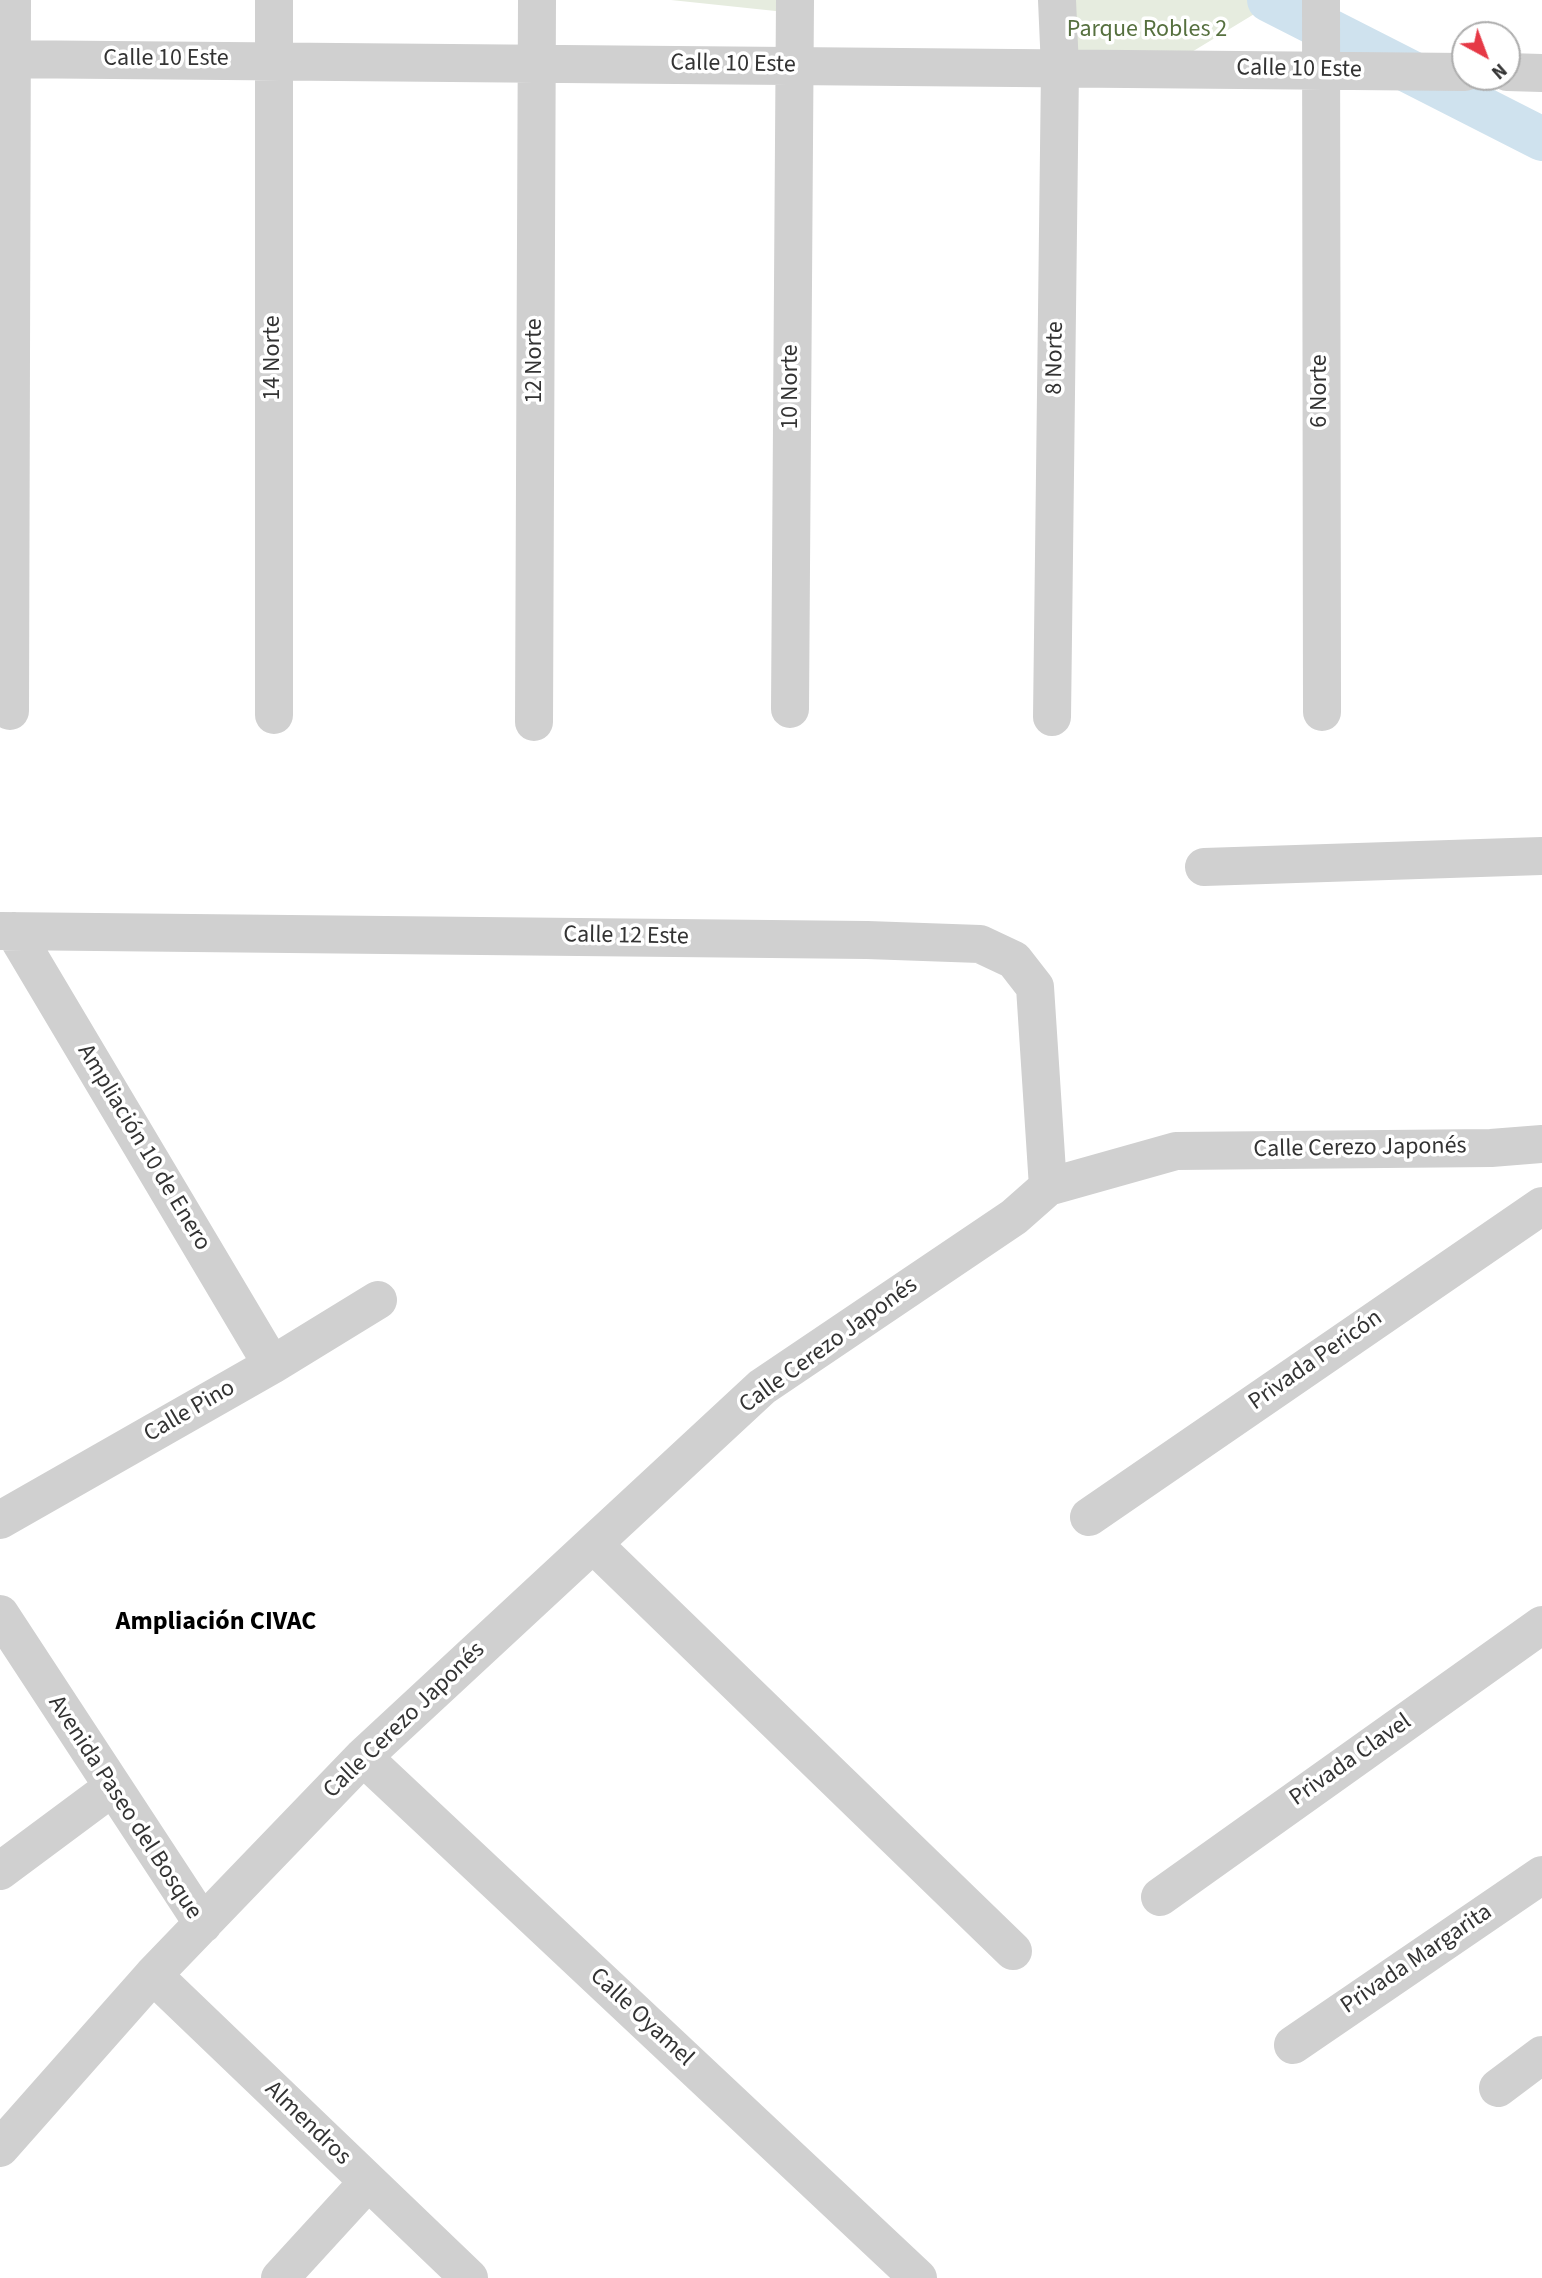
<!DOCTYPE html>
<meta charset="utf-8">
<style>
body{margin:0}
#map{position:relative;width:1542px;height:2278px;overflow:hidden;background:#fff;font-family:"Source Sans 3",sans-serif}
canvas{display:block}
.north{position:absolute;left:1451px;top:21px;width:70px;height:70px;box-sizing:border-box;background:#fff;border:2px solid #adadad;border-radius:50%;rotate:139deg;font-size:19px;font-weight:700;line-height:28px;text-align:center;color:#333}
.north::after{content:'';display:block;margin:auto;width:24px;height:32px;background:#e63946;clip-path:polygon(50% 0,100% 100%,50% 72%,0 100%)}
</style>
<div id="map">
<canvas width="1542" height="2278"></canvas>
<div class="north">N</div>
</div>
<script>
const ctx = document.querySelector('canvas').getContext('2d');
ctx.lineJoin = 'round';
function fill(path, color) { ctx.fillStyle = color; ctx.fill(path, 'evenodd'); }
const toPath = rows => new Path2D(rows.map(r => 'M' + r).join(''));
function trace(path, color, width, dash) { ctx.strokeStyle = color; ctx.lineWidth = width; ctx.lineCap = dash ? 'butt' : 'round'; ctx.setLineDash(dash || []); ctx.stroke(path); }
function label(font, color, halo, rows, align = 'center') {
  ctx.font = font + ' "Source Sans 3",sans-serif'; ctx.lineWidth = 7; ctx.setLineDash([]); ctx.textBaseline = 'middle'; ctx.strokeStyle = halo; ctx.fillStyle = color; for (const [text, x, y, turn = 0] of rows) {
    ctx.save(); ctx.translate(x, y); ctx.rotate((+turn || 0) * Math.PI / 180); ctx.textAlign = isNaN(turn) ? turn : align; if (halo) ctx.strokeText(text, 0, 0); ctx.fillText(text, 0, 0); ctx.restore();
  }
}
fill(toPath([
 [671,0,786,0,785,12],
 [1070,0,1286,0,1274,2,1172,64,1068,61]
]), '#e6ecdf');
trace(toPath([
 [1269,0,1542,139]
]), '#cfe2ee', 44);
trace(toPath([
 [1321,0,1322,712],
 [0,59,1465,72],
 [1507,72,1542,73],
 [790,709,795,0],
 [10,711,12,0],
 [274,715,274,0],
 [1052,717,1060,68,1057,0],
 [534,722,537,0],
 [1204,867,1542,856],
 [0,931,867,940,980,944,1014,960,1035,987,1048,1187],
 [14,931,272,1365],
 [1089,1517,1542,1206],
 [0,1520,272,1365,378,1300],
 [593,1544,1013,1951],
 [0,1614,203,1924],
 [363,1757,918,2278],
 [0,1871,113,1787],
 [1160,1897,1542,1625],
 [153,1975,469,2278],
 [1293,2045,1542,1875],
 [1498,2088,1542,2055],
 [0,2148,153,1975,363,1757,762,1387,1014,1217,1048,1187,1176,1151,1491,1148,1542,1144],
 [280,2278,368,2182]
]), '#d0d0d0', 38);
label('24px', '#56703f', '#fff', [
 ["Parque Robles 2",1147,31]
]);
label('24px', '#333', '#fff', [
 ["Calle 10 Este",166,60],
 ["Calle 10 Este",733,65,1],
 ["Calle 10 Este",1299,70,1],
 ["14 Norte",274,358,-90],
 ["8 Norte",1056,358,-89],
 ["12 Norte",536,361,-90],
 ["10 Norte",792,387,-90],
 ["6 Norte",1321,391,-90],
 ["Calle 12 Este",626,937,1],
 ["Ampliación 10 de Enero",143,1148,59],
 ["Calle Cerezo Japonés",1360,1149,-1],
 ["Calle Cerezo Japonés",829,1346,-36],
 ["Privada Pericón",1316,1361,-35],
 ["Calle Pino",190,1412,-30],
 ["Calle Cerezo Japonés",405,1721,-44],
 ["Privada Clavel",1351,1761,-35],
 ["Avenida Paseo del Bosque",124,1808,57],
 ["Privada Margarita",1417,1960,-34],
 ["Calle Oyamel",641,2018,43],
 ["Almendros",307,2124,44]
]);
label('bold 26px', '#000', '#fff', [
 ["Ampliación CIVAC",216,1623]
]);
</script>
